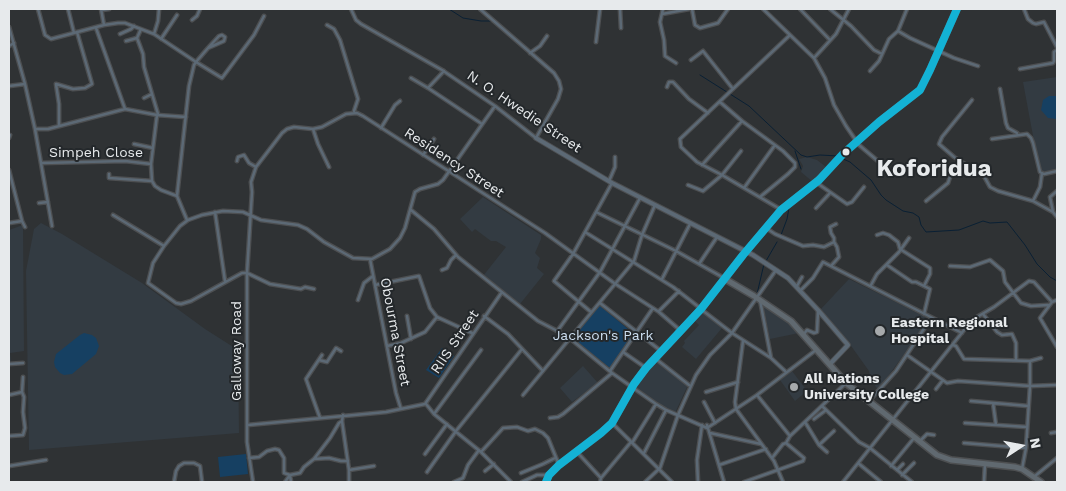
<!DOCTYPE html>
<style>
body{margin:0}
#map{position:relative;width:1066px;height:491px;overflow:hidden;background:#2f3234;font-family:"Work Sans",sans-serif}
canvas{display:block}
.frame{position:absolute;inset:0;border:10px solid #e7eaec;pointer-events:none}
.north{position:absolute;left:996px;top:421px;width:50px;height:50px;-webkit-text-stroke:4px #24282b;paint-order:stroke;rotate:79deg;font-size:14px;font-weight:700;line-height:20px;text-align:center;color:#e7eaec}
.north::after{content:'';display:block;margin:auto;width:18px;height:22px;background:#e7eaec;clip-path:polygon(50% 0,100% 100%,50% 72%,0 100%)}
</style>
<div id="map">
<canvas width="1066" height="491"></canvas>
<div class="frame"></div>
<div class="north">N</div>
</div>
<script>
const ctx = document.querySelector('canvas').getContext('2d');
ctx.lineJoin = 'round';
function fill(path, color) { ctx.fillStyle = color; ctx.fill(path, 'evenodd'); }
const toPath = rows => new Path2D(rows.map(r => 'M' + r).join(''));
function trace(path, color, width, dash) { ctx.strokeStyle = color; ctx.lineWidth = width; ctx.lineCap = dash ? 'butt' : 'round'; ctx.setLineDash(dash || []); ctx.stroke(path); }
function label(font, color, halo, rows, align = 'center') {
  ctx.font = font + ' "Work Sans",sans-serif'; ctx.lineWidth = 4; ctx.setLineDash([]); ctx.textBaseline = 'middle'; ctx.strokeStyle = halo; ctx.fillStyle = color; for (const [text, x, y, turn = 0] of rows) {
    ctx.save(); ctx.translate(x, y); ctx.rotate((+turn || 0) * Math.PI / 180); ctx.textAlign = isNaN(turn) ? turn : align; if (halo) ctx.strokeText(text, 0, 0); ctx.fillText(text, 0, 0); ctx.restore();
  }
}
fill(toPath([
 [1057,77,1057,171,1043,173,1039,168,1023,82],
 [807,157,817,160,826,167,813,182,801,172,803,166,799,159],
 [483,197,541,235,541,239,535,253,540,258,537,268,544,274,520,304,483,276,506,247,496,241,491,241,475,229,472,232,460,219],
 [41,223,62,234,142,283,205,329,238,350,239,433,29,450,26,271,34,229],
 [23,225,24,351,10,353,11,362,9,362,9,230],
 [849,279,930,319,878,390,870,378,869,371,849,343,820,310],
 [763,305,793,326,799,333,770,339],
 [703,312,722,328,696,359,682,347,685,343,684,341,699,325,695,321],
 [656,361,688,385,675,413,654,401,636,388],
 [583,366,598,383,572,402,560,388],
 [792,371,807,391,795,401,780,380]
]), '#333b42');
fill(toPath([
 [1049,96,1057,96,1057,119,1048,118,1041,110,1043,100],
 [599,305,634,334,610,368,572,338],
 [84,333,92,335,96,338,99,346,96,354,72,374,64,375,60,373,55,367,54,362,56,354,80,335],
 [442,348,454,356,439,378,426,370],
 [246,454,248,474,220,477,218,457]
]), '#164062');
trace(toPath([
 [440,9,443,9],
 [449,9,463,18,481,21,492,21],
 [700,75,749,106,801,155,807,157,820,155,838,156],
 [795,151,801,169],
 [841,158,850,162,871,180,881,195,886,200,903,211,913,213,919,217,921,225,926,232,959,230,983,221,990,223,1007,222,1025,245,1037,264,1050,277,1057,281],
 [781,235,787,219,789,208],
 [766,261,777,242],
 [757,294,764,264]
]), '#0a2034', 1);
const minor = toPath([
 [38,9,45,35,51,39,104,25,118,23,125,23,154,34,196,62,208,48,219,36,222,35,225,37,224,41,208,48],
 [68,9,74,33],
 [101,9,104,25],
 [351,9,356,20,361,24,442,70,495,106,536,138,558,99,561,89,559,81,554,73,480,9],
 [620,9,621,28],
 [663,9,660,22,664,40,665,56,676,63],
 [692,9,695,25,700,28,718,23,728,9],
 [763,9,814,58,825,78,834,105,846,126,859,145,892,173],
 [800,9,830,40],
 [830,9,851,26,874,50,882,54],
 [1024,9,1028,19,1033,23,1036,24,1044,22,1045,24,1057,47],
 [102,10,109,9],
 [662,14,689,9],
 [192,20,197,16,200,9],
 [327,25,334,29,340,40,358,99,354,111],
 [9,27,25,84,35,129,52,226],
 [96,28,125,109],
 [141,29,137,38,143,54,144,67,158,114],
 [898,31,910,38,954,58,978,66],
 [120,34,131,29,134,26],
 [154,34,158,21,159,9],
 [161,39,177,15],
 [126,41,137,38],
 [596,42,600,9],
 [9,46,14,43],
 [530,53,540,46,547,36],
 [814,58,836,34,849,9],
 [691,60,703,51,733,89],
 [1020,69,1053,63,1054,61,1054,52,1057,50],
 [870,71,879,61,889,39,898,31,907,9],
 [411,78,428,88,482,124],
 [9,86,25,84],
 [667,87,669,82,673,82,689,99,708,113],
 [428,88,444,71],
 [1000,89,1006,123,1008,128,1017,133],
 [144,98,152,94],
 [972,100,942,137,939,144,954,157,984,176,990,187,998,191,1033,201,1053,212,1057,217],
 [720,102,742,121,783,151,795,163,795,167,788,174,760,197],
 [157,115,151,164,152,181,155,186,161,190,177,196],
 [59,126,59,104,56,84,73,89,85,88,92,84,77,32],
 [381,128,395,105,400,101],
 [35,129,48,129,125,109,157,115,186,117],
 [313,129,318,144,329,167],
 [9,138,10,135],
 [992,139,1027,134,1031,138,1033,143,1040,172,1044,174,1057,171],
 [134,144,153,148],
 [423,155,434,139],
 [237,161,238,157,244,155,249,163,256,167],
 [41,163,125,161,151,164],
 [702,165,742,121],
 [9,170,22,221,25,227],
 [109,174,109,178,152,181],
 [609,181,615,167,615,157],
 [817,183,847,204,852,202,864,187],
 [688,185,703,191,722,175,741,151],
 [744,188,775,145],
 [177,196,189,86,194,65,196,62,222,78,254,35,264,16],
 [177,196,187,220],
 [926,201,948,183,951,174,961,162],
 [1033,201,1040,187,1042,173],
 [39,203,48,202],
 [816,208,830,193],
 [780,209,722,175,697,162,681,147,680,139,790,35],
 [411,210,434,229,458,257,538,321,567,336,612,373,656,404,666,410,707,428],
 [215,212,225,281],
 [596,212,676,251,724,278],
 [1053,212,1050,197,1057,191],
 [113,215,164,246],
 [9,223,22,221],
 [766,228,775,234,803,246,813,245,824,247,834,242],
 [585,232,673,287,700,308],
 [877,235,883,233,889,235,898,242,900,249,930,268,930,274,924,286],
 [370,259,396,393,401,409],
 [699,264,717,237],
 [887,265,912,282,916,282,930,289,924,314],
 [831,266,839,257,837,247,834,242,834,238,831,233,830,227,836,224],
 [950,266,970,267,990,260,1003,271,1005,282,1021,303,1031,306,1048,305],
 [442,270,447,268,451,260,456,255],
 [662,279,690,224],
 [375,285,419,276,430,308,437,317,472,333],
 [871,285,877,274,899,252,909,238],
 [797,286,802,277],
 [314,289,305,287,301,289,270,284,247,273,242,273,191,301,181,304,176,303,148,283,153,263,164,246,180,226,188,220,202,215,223,211,243,212,261,220,298,225,307,229,324,242,353,258,372,259,390,249,400,238,405,228,415,192,420,189,438,184,443,180,495,106],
 [800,291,813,278,823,262,962,333],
 [358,300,364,283,373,276],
 [760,300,771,358],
 [1052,302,1040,318,1057,347],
 [600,303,661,351],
 [702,310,732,333,771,358,785,371],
 [659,311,679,291],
 [591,312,554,281,573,254,612,183],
 [983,314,997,332,1002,335,1012,334,1016,343,1016,360],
 [407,316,411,339],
 [484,316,508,334,543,371],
 [558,330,600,272,640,198],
 [804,334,807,330,814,333,817,332,818,311],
 [743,341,735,402,736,409,774,461,783,482],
 [387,346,401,343,425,332,437,317],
 [623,352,646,368],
 [907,355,947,383,958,381,1030,386,1030,361,964,359,956,346,953,345],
 [656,359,689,385],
 [319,360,327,362,336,348,341,351],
 [1030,361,1041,358],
 [9,364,23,363],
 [610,371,653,308],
 [936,389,943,380],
 [22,392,23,377],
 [706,392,738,382],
 [9,395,22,392,24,397,23,412,25,428,23,435,9,436],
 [523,395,634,261,642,235,655,205],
 [757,395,790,436],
 [870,400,896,371,931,318],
 [971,401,1028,406],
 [704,402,715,423],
 [993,403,996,425],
 [425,404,502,292],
 [426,404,434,414,481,452,511,482],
 [822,406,859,442,870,448,912,482],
 [434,414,481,350],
 [343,415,342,421,349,470,349,482],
 [320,418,306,379,322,355],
 [550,418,558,417,563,414,612,373],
 [814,419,826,410],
 [805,422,819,445,827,452],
 [612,423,672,482],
 [965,423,1027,427],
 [248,425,386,412,425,404],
 [707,425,724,482],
 [707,428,757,395,816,350],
 [710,433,761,444],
 [1051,433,1057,432],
 [920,441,927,434,934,435],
 [632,443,656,404],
 [964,443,1026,448],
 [819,445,834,431],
 [481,452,503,428,517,427,528,431,535,429,543,433,548,438,559,465],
 [577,452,601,478,600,482],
 [644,453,666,410],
 [425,454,447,424],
 [249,458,259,457,267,451,275,449,279,450,284,458,284,473,290,475,291,482],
 [772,458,783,444,786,443,790,436,846,383],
 [314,459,329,458,341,461,348,461],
 [858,463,881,482],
 [719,465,766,449],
 [9,466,46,460],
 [891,466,914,438],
 [1022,469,1026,448,1030,386,1057,385],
 [349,470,374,466],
 [897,470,903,464],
 [485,471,494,464],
 [427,472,456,431,522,349],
 [521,473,543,464,555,458],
 [902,475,914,463],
 [1035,476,1057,458],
 [601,478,631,442],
 [174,482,176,471,179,466,184,463,194,463,200,466,202,482],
 [253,482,247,442,247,273,252,192,251,182,256,167,282,133,287,129,294,127,313,129,322,127,346,114,357,113,363,116,545,233,614,283,659,312,681,331],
 [285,482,290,475,300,473,304,467,314,459,330,438,339,423,342,421],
 [454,482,463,478,468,465,479,450],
 [522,482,537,475,548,475],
 [645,482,660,468,678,415,696,375,710,355,732,333,776,270],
 [698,482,697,460,702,425],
 [744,482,803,461,804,458,786,443],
 [843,482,972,320,994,307,1029,281,1034,282,1052,302,1057,300],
 [984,482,985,464]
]);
const tertiary = toPath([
 [536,138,612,183,753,255,788,278,818,310,848,345,830,364]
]);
const primary = toPath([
 [725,279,754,296,791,321,846,383,937,455,951,460,1015,467,1022,469,1041,482],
 [546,482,549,475,559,465,601,433,612,423,634,384,646,368,701,309,743,255,781,210,819,180,843,154,879,122,920,90,930,70,957,9]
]);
trace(minor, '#4d4f51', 5);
trace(tertiary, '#4d4f51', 6);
trace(primary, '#4d4f51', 8);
trace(minor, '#5c6975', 2.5);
trace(tertiary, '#5c6975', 4);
trace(primary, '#606970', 5);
trace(toPath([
 [546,482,549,475,559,465,601,433,612,423,634,384,646,368,701,309,743,255,781,210,819,180,843,154,879,122,920,90,930,70,957,9]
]), '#13b2d5', 8);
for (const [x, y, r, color] of [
 [846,152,4.5,"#e7eaec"],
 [880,331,6,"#a7aaac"],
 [794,387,5,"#a7aaac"]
]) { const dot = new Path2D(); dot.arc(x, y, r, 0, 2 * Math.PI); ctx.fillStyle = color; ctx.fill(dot); trace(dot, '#24282b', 2); }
label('14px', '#e7eaec', '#24282b', [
 ["N. O. Hwedie Street",524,112,34],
 ["Simpeh Close",96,153],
 ["Residency Street",454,163,33],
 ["Obourma Street",395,332,79],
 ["RIIS Street",455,342,-56],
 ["Galloway Road",237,351,-90]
]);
label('bold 14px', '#e7eaec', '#24282b', [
 ["Eastern Regional",891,323],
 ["Hospital",891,339],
 ["All Nations",804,379],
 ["University College",804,395]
], 'left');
label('14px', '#cddff1', '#24282b', [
 ["Jackson's Park",603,336]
]);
label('bold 24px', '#e7eaec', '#24282b', [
 ["Koforidua",934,169]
]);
</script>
